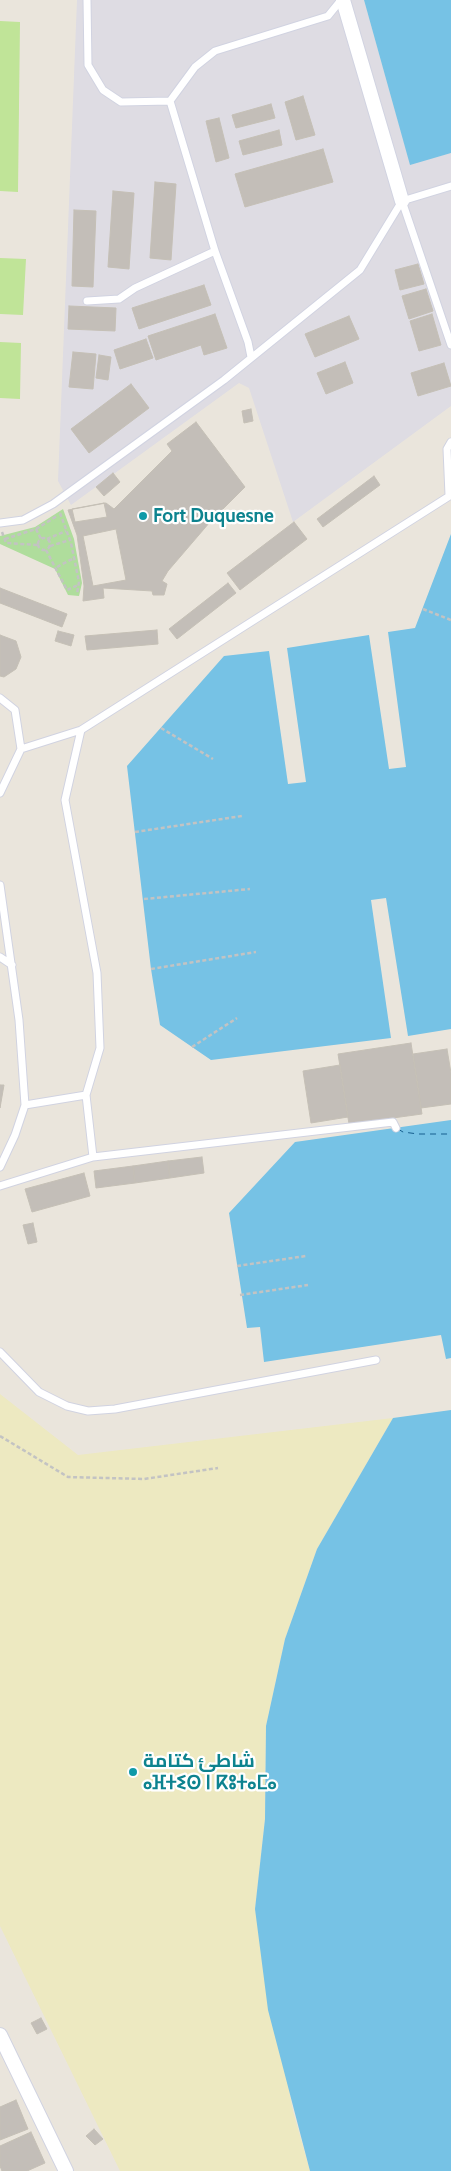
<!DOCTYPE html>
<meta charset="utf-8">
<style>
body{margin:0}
canvas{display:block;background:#eae5dc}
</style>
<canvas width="451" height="2171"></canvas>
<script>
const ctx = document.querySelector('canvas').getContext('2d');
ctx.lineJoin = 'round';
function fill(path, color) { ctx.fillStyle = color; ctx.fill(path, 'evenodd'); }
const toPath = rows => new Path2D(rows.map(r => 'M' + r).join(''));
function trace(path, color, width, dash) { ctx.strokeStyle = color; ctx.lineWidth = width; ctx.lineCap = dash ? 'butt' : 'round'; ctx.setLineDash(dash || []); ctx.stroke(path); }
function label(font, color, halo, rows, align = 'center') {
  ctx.font = font + ' Cabin,Cairo,"Noto Sans Tifinagh",sans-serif'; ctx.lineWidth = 4.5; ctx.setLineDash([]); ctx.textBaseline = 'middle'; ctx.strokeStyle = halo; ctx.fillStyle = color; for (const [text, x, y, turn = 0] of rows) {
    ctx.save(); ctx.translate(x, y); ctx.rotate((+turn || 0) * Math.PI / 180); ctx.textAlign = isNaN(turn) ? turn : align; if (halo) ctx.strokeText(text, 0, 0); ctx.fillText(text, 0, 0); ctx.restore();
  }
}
fill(toPath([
 [77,0,364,0,410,164,451,153,451,406,293,522,249,388,239,383,71,505,58,481]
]), '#dedce3');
fill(toPath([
 [63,509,74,539,82,583,79,596,68,595,55,569,0,544,0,536,35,527]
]), '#afdd9c');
fill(toPath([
 [0,1394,78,1455,393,1418,317,1549,285,1639,266,1726,265,1819,255,1909,293,2111,310,2171,120,2171,0,1926]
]), '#ede9c1');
fill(toPath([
 [0,21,20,22,18,192,0,191],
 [0,258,26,259,23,315,0,314],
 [0,342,21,343,20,399,0,398]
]), '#c0e498');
fill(toPath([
 [364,0,451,0,451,153,410,165],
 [451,534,451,1029,408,1036,386,898,371,900,391,1038,211,1060,160,1025,151,969,127,766,224,656,269,651,288,784,306,782,287,648,369,635,389,769,406,767,388,632,415,628],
 [451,1120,451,1358,446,1359,441,1335,264,1362,260,1327,247,1328,229,1213,295,1142],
 [451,1410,451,2171,310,2171,268,2010,255,1909,265,1819,266,1726,285,1639,317,1549,393,1418]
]), '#76c2e5');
trace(toPath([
 [398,1129,403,1132,418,1134,451,1134]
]), '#175f8f', 1, [6, 5]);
const building = toPath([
 [303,96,315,135,296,140,285,102,303,96],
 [271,104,275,118,236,128,232,115,271,104],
 [219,118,229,158,216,162,206,121,219,118],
 [279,130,282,145,243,155,239,141,279,130],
 [323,149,333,182,245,207,235,174,323,149],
 [155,182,176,184,171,260,150,258,155,182],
 [113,191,134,193,129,269,108,267,113,191],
 [74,210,96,211,93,287,72,286,74,210],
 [418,264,424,284,400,290,395,270,418,264],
 [204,285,211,305,139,329,132,308,204,285],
 [426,289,433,311,409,319,402,296,426,289],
 [69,306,116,308,115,331,68,329,69,306],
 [215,314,227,348,204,355,201,345,156,360,148,336,215,314],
 [432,314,441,345,419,351,410,321,432,314],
 [349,316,359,339,315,357,305,334,349,316],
 [146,339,153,358,120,369,114,350,146,339],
 [73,352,96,354,93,389,69,387,73,352],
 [99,355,111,357,108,380,96,378,99,355],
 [345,362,353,383,326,394,317,373,345,362],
 [444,363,451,386,418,396,411,373,444,363],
 [131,384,149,408,89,453,71,429,131,384],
 [251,409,253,421,244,423,242,411,251,409],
 [196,422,245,487,210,522,168,571,162,581,167,584,164,595,153,595,152,591,103,588,104,598,83,601,84,586,77,535,68,510,106,503,114,509,172,451,167,444,196,422],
 [113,473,120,482,104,496,96,487,113,473],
 [374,476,380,485,323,527,317,519,374,476],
 [104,503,107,517,75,522,72,509,104,503],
 [294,522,307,539,240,590,227,573,294,522],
 [116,529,126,580,93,586,83,536,116,529],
 [228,583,236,593,177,639,169,629,228,583],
 [0,588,67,614,62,627,0,603,0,588],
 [157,630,158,644,87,650,85,636,157,630],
 [58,631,74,635,71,646,55,641,58,631],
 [0,635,16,641,21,657,16,669,4,677,0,676,0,635],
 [411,1043,422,1114,349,1124,338,1054,411,1043],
 [447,1049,451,1073,451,1104,421,1108,413,1054,447,1049],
 [340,1065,348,1117,311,1123,303,1071,340,1065],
 [0,1085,4,1085,0,1108,0,1085],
 [202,1157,204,1173,170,1178,168,1161,202,1157],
 [168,1161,170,1178,135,1183,133,1166,168,1161],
 [133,1166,135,1183,96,1188,94,1171,133,1166],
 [84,1173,90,1196,32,1212,25,1189,84,1173],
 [33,1223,37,1242,28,1244,23,1225,33,1223],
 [41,2018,47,2029,37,2034,31,2023,41,2018],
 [16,2100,28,2129,0,2140,0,2107,16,2100],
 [94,2129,103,2139,95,2145,86,2136,94,2129],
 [31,2132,45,2163,27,2171,2,2171,0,2166,0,2146,31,2132]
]);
fill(building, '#c3beb8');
trace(building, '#c5c0b6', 1);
const service = toPath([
 [87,0,88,65,103,90,121,102,170,101],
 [170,101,215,251,248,342,251,357],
 [170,101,195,67,215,51,328,16,341,0],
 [402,201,451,345],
 [87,301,119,299,135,288,215,251],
 [449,495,447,449,451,442],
 [0,523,23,520,53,504,224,380,360,270,402,201,451,186],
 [0,698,15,710,21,749],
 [81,730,65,800,97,973,100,1048,86,1095,93,1157],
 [0,793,21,749,81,730,451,495],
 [0,885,19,1020,25,1105,15,1135,0,1167],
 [0,957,12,965],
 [25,1105,86,1095],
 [0,1186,93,1157,393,1122,396,1128],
 [0,1352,39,1392,67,1406,88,1411,115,1409,376,1360]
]);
const minor = toPath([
 [343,0,402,201],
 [0,2035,66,2171]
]);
trace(service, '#d1d3e1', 9);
trace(minor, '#d1d3e1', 16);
trace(toPath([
 [60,513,71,543,79,582,77,594],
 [36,529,41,539],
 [2,532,6,543,38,545],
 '38 544a6 6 0 1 1 12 0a6 6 0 1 1-12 0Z',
 [5,539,36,529,57,516],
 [47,539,66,531],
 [50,546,70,540],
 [46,550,67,590,78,585],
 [57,567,74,558],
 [423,609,451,620],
 [161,728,213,759],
 [135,832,242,816],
 [144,899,250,889],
 [151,969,256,952],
 [192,1047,237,1018],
 [237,1266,306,1256],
 [240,1295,308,1285],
 [0,1436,68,1477,144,1479,218,1468]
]), '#c3c3c3', 2.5, [4, 2.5]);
trace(service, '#fff', 7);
trace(minor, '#fff', 14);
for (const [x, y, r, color] of [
 [143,516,5,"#0f9aa8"],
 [133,1772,5,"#0f9aa8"]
]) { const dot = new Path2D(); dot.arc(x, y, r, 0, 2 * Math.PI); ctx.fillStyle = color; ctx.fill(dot); trace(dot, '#fff', 2); }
label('bold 19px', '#0d838f', '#fff', [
 ["Fort Duquesne",153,516],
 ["شاطئ كتامة",143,1761],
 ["ⴰⴼⵜⵉⵙ ⵏ ⴽⵓⵜⴰⵎⴰ",143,1783]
], 'left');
</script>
